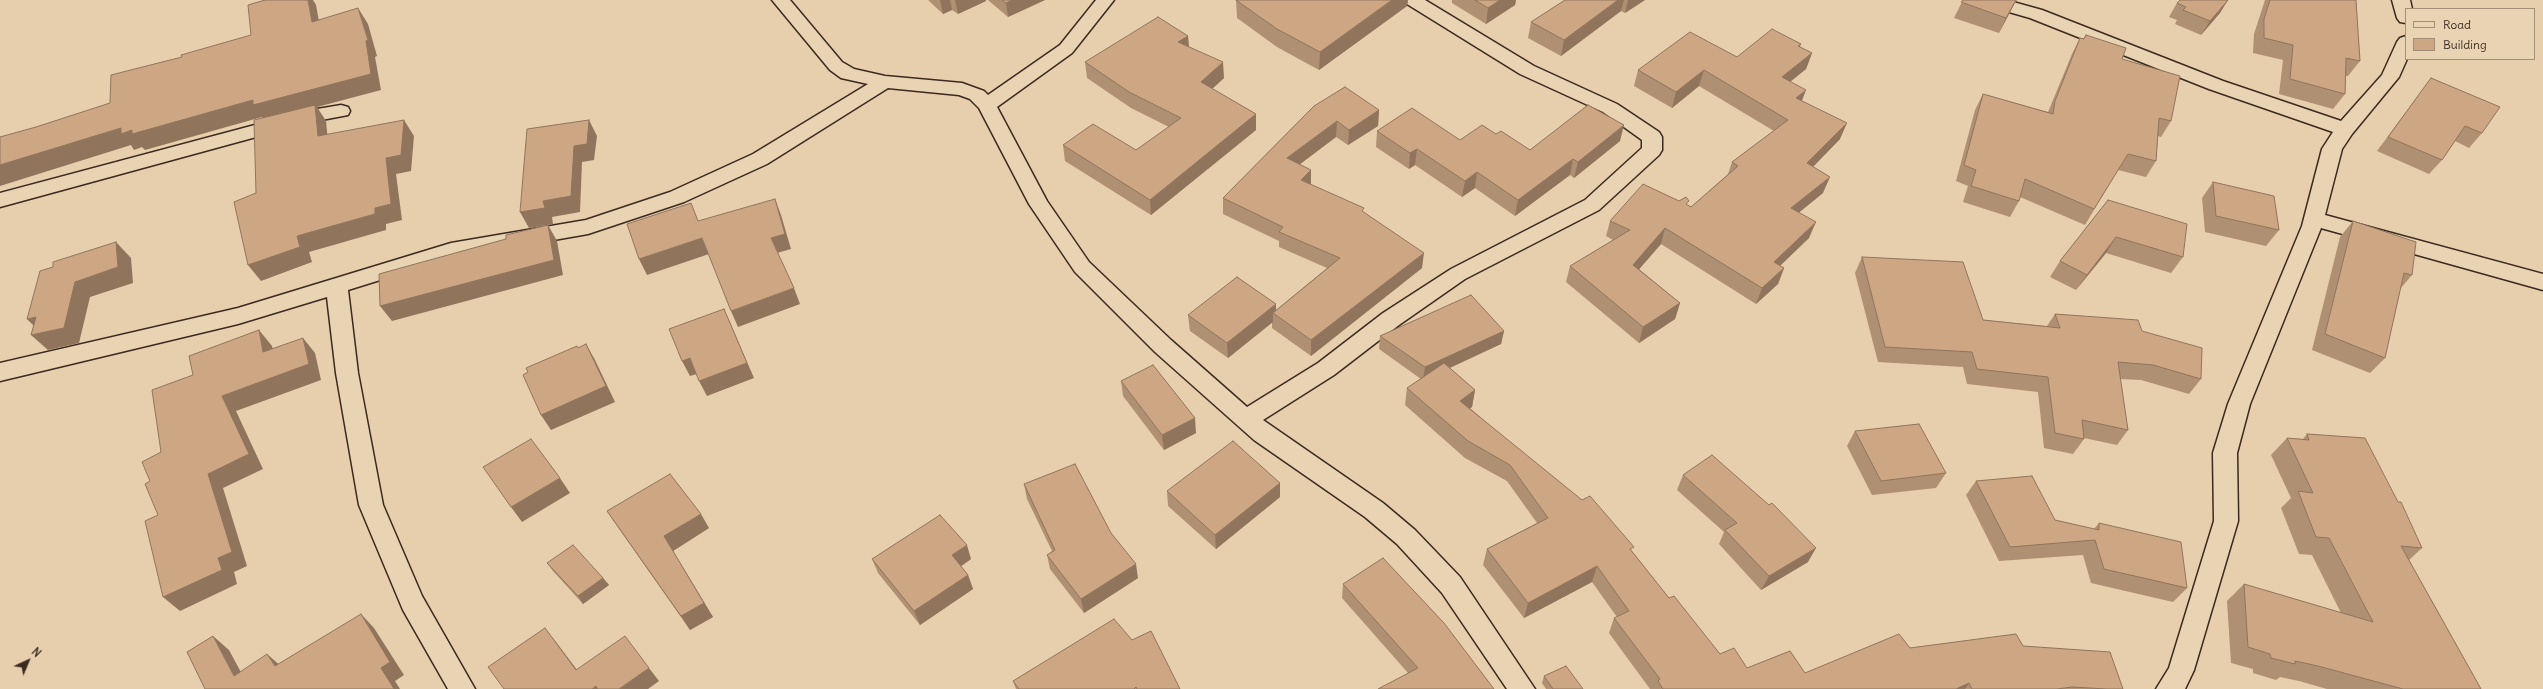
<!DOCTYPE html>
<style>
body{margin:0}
#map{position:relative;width:2543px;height:689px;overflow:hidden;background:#e7ceac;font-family:Delius,sans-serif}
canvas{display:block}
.legend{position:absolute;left:2405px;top:8px;width:130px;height:52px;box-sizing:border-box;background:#e8d3b2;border:1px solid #a38f77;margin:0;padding:5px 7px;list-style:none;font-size:12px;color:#3b2a1e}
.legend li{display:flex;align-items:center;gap:8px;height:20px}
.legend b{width:20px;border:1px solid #a38f77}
.north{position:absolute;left:8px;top:641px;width:40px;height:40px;-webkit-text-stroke:3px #e8d3b2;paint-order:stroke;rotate:44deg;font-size:11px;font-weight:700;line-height:16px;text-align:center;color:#3b2a1e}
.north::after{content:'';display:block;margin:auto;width:14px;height:18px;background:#3b2a1e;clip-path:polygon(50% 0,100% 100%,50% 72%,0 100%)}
</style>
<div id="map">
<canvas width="2543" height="689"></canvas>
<ul class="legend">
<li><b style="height:5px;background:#e8d3b2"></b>Road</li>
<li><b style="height:11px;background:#cda784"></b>Building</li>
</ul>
<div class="north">N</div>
</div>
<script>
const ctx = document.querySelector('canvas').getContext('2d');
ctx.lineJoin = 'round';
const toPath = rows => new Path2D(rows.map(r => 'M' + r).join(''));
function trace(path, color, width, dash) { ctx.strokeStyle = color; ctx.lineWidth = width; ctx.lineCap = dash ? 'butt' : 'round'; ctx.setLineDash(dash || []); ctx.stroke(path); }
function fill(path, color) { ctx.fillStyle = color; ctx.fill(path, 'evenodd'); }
const minor = toPath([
 [772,0,790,0,842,62,854,69,885,76,962,83,984,91,988,95,1060,45,1096,0,1114,0,1072,53,997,107,1047,201,1089,262,1171,340,1247,407,1318,363,1383,313,1451,269,1585,200,1642,148,1642,140,1603,112,1520,74,1407,4,1404,0,1425,0,1534,66,1617,104,1659,132,1662,137,1662,150,1659,155,1599,210,1465,279,1399,325,1334,375,1263,420,1383,503,1415,530,1460,577,1535,689,1507,689,1442,593,1397,544,1365,517,1254,440,1155,352,1075,272,1029,204,979,108,970,99,959,95,888,88,767,164,684,202,588,234,451,258,348,290,358,373,383,505,422,596,475,689,448,689,403,610,359,505,336,373,327,297,238,324,0,381,0,363,238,308,451,243,586,220,670,192,753,154,868,84,841,78,830,70,772,0],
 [1978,0,2006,0,2042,10,2223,81,2341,121,2382,75,2397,42,2400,38,2406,36,2407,59,2399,77,2352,134,2342,149,2325,215,2543,274,2543,290,2321,228,2250,404,2237,453,2238,521,2194,670,2185,689,2156,689,2169,668,2214,521,2213,453,2228,404,2302,226,2322,149,2333,132,2209,89,2030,18,1981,4,1978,0],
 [2392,0,2410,0,2412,9,2406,9,2406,23,2400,22,2397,18,2392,0],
 [341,105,348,107,350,111,348,115,311,122,0,207,0,193,311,110,341,105]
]);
trace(minor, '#3b2a1e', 3);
fill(minor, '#e8d3b2');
fill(toPath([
 [928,0,986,0,986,1,958,14,952,10,943,14],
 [988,0,1045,0,1008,17],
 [1236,0,1408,0,1407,6,1319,70,1277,47,1237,18],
 [1452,0,1516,0,1515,5,1486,24,1452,3],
 [1565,0,1645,0,1625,13,1621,11,1561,56,1528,38,1531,22],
 [1963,0,2017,0,2016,1,1999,33,1954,18],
 [2265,0,2356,0,2360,61,2348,76,2346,76,2345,94,2333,109,2279,94,2283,60,2253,53,2254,34],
 [2177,3,2220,13,2201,35,2175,24,2177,20,2169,17],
 [2086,35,2122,59,2171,121,2161,137,2158,136,2156,161,2146,177,2118,170,2085,225,2020,197,2019,201,2010,217,1963,202,1968,186,1956,181,1975,110,1983,94,2048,112,2072,54,2080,38,2083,39],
 [1188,36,1189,47,1224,78,1212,89,1256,114,1256,130,1151,215,1065,161,1063,145,1136,150,1169,127,1131,108,1087,78,1085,62],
 [1801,44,1800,47,1812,53,1806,69,1790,82,1802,101,1840,139,1813,167,1823,193,1799,212,1809,238,1780,266,1784,268,1778,284,1756,304,1661,244,1639,269,1680,303,1675,319,1639,343,1566,282,1570,266,1613,240,1606,236,1610,221,1687,205,1691,207,1728,174,1732,162,1774,131,1699,86,1672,108,1634,86,1638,70,1737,57],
 [2431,78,2482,133,2469,148,2455,141,2442,160,2429,174,2377,151,2420,93],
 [1314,106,1379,110,1378,126,1348,145,1336,137,1300,164,1311,185,1364,212,1422,268,1311,356,1272,328,1272,322,1228,358,1190,331,1188,315,1276,304,1276,310,1327,268,1279,247,1279,241,1223,214,1223,198],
 [1377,131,1460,140,1496,134,1530,150,1620,141,1574,178,1570,175,1515,216,1475,188,1462,197,1415,165,1409,169,1376,147],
 [2213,182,2279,230,2266,246,2205,232,2202,198],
 [2108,200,2183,257,2171,273,2106,253,2076,290,2050,277,2060,261],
 [2353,221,2412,275,2400,289,2385,358,2370,373,2312,350,2340,237],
 [1862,257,1983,320,2047,326,2055,314,2142,331,2201,379,2189,394,2141,380,2120,379,2128,430,2117,445,2084,438,2084,439,2073,454,2044,448,2038,392,1967,384,1963,367,1878,362,1855,273],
 [1504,331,1501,344,1450,368,1475,390,1472,407,1470,408,1632,551,1669,598,1720,654,1747,668,1805,673,1910,648,2023,646,2123,689,1650,689,1609,633,1614,618,1617,617,1592,582,1524,618,1483,565,1487,549,1537,523,1507,481,1465,458,1405,405,1407,388,1421,379,1379,349,1380,336],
 [1121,381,1196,433,1164,450,1123,396],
 [1855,431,1946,473,1936,488,1872,495,1847,446],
 [2307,434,2398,502,2422,548,2409,560,2481,689,2327,689,2299,681,2280,677,2276,680,2253,673,2253,669,2231,663,2227,601,2244,584,2341,613,2312,555,2299,554,2281,508,2291,498,2271,455,2287,438,2303,439],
 [1683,475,1808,562,1761,590,1719,544,1724,532,1677,490],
 [1976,481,2055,520,2094,529,2099,523,2187,588,2173,602,2091,583,2083,555,1999,561,1966,495],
 [1280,483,1280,497,1216,549,1168,506,1167,491],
 [1024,484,1111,533,1138,578,1084,613,1050,569,1047,555,1052,551,1027,499],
 [607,511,709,528,673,551,713,617,690,630,617,526],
 [872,559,971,559,961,566,968,575,973,589,920,625,878,573],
 [547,563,603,578,609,585,583,604,553,571],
 [1343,584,1494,689,1408,673,1342,598],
 [1132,640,1180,689,1016,689,1013,681],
 [1544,676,1583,689,1546,689,1542,683]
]), '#b09072');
fill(toPath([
 [308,0,313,0,316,5,322,38,312,22],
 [940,0,950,0,952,10,943,14],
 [955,0,986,0,986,1,958,14],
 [1012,0,1045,0,1008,17,1006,3],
 [1392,0,1408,0,1407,6,1319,70,1320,52],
 [1500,0,1516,0,1515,5,1486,24,1488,8],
 [1618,0,1624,0,1621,11,1561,56,1564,40],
 [1628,0,1645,0,1625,13],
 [2016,0,2009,14,1999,33,2006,18],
 [2228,0,2220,13,2201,35,2210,21],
 [358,8,368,24,377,56,375,57,381,90,317,107,326,121,329,152,265,121,262,117,145,150,142,147,134,150,131,145,0,186,0,165],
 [1188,36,1189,52,1178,42],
 [1812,53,1806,69,1776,93,1782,77],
 [1223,62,1224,78,1202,98,1201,82],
 [1704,70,1699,86,1672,108,1676,92],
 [1806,90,1800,106,1796,98],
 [1379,110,1378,126,1348,145,1349,130],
 [1256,114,1256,130,1151,215,1150,200],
 [404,120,414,136,411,171,396,174,402,220,386,224,386,230,309,252,312,262,261,281,248,265,297,236,375,208,386,158],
 [589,120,597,136,594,160,582,162,580,212,552,217,553,224,529,228,520,212,574,146],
 [1337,121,1336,137,1287,174,1287,158],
 [1847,123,1840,139,1801,179,1807,163],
 [1624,125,1620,141,1574,178,1578,162],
 [1417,149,1415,165,1409,169,1410,153],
 [1573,159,1570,175,1515,216,1518,200],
 [1311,170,1311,185,1301,180],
 [1477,172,1475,188,1462,197,1465,181],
 [1830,177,1823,193,1785,224,1791,208],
 [775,199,781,215,791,249,777,253,771,238],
 [1816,222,1809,238,1767,278,1774,262],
 [548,225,557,241,563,275,392,321,380,306],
 [1665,228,1661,244,1629,281,1633,265],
 [2116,237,2106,253,2076,290,2087,275],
 [702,238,709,254,647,275,639,259],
 [116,242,131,258,133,283,90,297,79,343,48,350,31,335,41,333,27,319,36,317],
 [1424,253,1422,268,1311,356,1311,340],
 [1784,268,1778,284,1756,304,1762,288],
 [794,288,800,304,738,327,731,311],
 [1680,303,1675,319,1639,343,1643,327],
 [1276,304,1276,315,1273,313,1273,322,1228,358,1227,343],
 [724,309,754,378,707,396,699,381],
 [259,330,272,346,277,368,263,352],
 [1504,331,1501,344,1423,380,1425,367],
 [303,338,315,353,321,380,236,411,263,469,223,488,247,566,234,572,237,584,180,611,163,597,218,558,208,474,222,396],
 [586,344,595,360,615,402,551,430,541,415],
 [690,358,697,374,690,376,682,361],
 [1475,390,1472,407,1458,417,1460,401],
 [1195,418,1196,433,1164,450,1162,435],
 [560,478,570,493,522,522,511,507],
 [1280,483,1280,497,1216,549,1215,535],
 [701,514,709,528,673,551,713,617,690,630,681,616,664,536],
 [967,545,971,559,957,569,952,555],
 [1816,548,1808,562,1761,590,1769,576],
 [1136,564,1138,578,1084,613,1081,599],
 [1597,566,1592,582,1524,618,1528,603],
 [968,575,973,589,920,625,914,611],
 [603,578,609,585,583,604,578,596],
 [361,614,374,628,404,675,395,681,400,689,394,689,381,668],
 [545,628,556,642,587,683,576,670],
 [213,636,229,650,250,689,234,676],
 [267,654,282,667,275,666],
 [649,668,659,681,648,689,619,689],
 [1969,683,1965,689,1956,689],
 [596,686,598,689,592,689]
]), '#90755c');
const building = toPath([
 [265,0,308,0,312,22,358,8,368,40,366,41,371,74,253,105,253,100,132,134,132,130,121,134,121,128,0,165,0,137,36,127,110,103,111,75,182,57,181,55,251,35,248,5,265,0],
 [1002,0,1012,0,1006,3,1002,0],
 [1236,0,1392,0,1320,52,1277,29,1236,0],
 [1475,0,1500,0,1488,8,1475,0],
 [1565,0,1618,0,1564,40,1531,22,1565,0],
 [1963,0,2016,0,2006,18,1961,2,1963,0],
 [2180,0,2228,0,2210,21,2183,10,2186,7,2177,3,2180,0],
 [2270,0,2356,0,2360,61,2346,58,2345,94,2290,79,2293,45,2264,38,2264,19,2270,0],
 [1158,17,1188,36,1178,42,1223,62,1201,82,1256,114,1150,200,1063,145,1093,124,1136,150,1181,118,1129,92,1085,62,1158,17],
 [1772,29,1801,44,1798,46,1812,53,1782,77,1806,90,1796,98,1847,123,1807,163,1830,177,1791,208,1816,222,1774,262,1784,268,1762,288,1665,228,1633,265,1680,303,1643,327,1570,266,1630,230,1610,221,1643,184,1679,201,1686,197,1689,201,1686,204,1691,207,1738,166,1732,162,1788,120,1704,70,1676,92,1638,70,1690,32,1737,57,1772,29],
 [2086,35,2126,48,2122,59,2180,76,2171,121,2159,118,2156,161,2128,154,2094,209,2025,179,2019,201,1971,186,1976,170,1964,165,1983,94,2053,114,2055,101,2080,38,2084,39,2086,35],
 [2431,78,2500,107,2482,133,2465,126,2442,160,2388,137,2431,78],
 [1345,87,1379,110,1349,130,1337,121,1287,158,1311,170,1301,180,1364,208,1362,211,1424,253,1311,340,1273,313,1340,258,1279,232,1283,227,1223,198,1314,106,1345,87],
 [315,105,318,136,404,120,401,155,386,158,391,204,375,208,375,214,297,236,300,247,248,265,234,202,256,193,254,120,315,105],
 [1588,105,1624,125,1578,162,1573,159,1518,200,1477,172,1465,181,1417,149,1410,153,1377,131,1412,108,1460,140,1482,125,1496,134,1501,131,1530,150,1588,105],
 [589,120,587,144,574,146,571,196,543,201,545,208,520,212,527,129,589,120],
 [2213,182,2274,196,2279,230,2216,216,2213,182],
 [775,199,785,234,771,238,794,288,731,311,702,238,639,259,627,224,691,203,698,221,775,199],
 [2108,200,2187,224,2183,257,2116,237,2087,275,2060,261,2108,200],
 [2353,221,2416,242,2412,275,2404,273,2385,358,2325,334,2353,221],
 [548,225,554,260,380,306,379,274,506,239,506,235,548,225],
 [116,242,118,267,75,282,64,328,31,335,36,317,27,319,40,271,53,267,53,262,116,242],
 [1862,257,1963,262,1983,320,2060,328,2055,314,2138,320,2142,331,2202,348,2201,379,2153,365,2118,362,2128,430,2082,420,2084,439,2055,433,2048,377,1977,369,1972,352,1885,347,1862,257],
 [1237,277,1276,304,1227,343,1188,315,1237,277],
 [1471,295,1504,331,1425,367,1380,336,1471,295],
 [724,309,747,363,699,381,690,358,682,361,669,329,724,309],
 [259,330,263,352,303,338,309,364,222,396,249,454,208,474,232,552,218,558,222,570,163,597,145,521,158,515,145,484,150,481,142,462,161,452,152,390,193,375,189,356,259,330],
 [586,344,606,386,541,415,523,375,528,372,526,368,577,346,578,348,586,344],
 [1444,363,1475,390,1460,401,1582,500,1590,496,1634,547,1630,549,1669,598,1674,596,1720,654,1734,648,1747,668,1790,651,1805,673,1899,634,1910,648,2016,634,2023,646,2110,652,2123,689,2107,689,2072,687,2057,689,1972,689,1969,683,1956,689,1663,689,1658,681,1660,679,1614,618,1629,611,1597,566,1528,603,1487,549,1548,518,1510,465,1468,441,1407,388,1444,363],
 [1153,365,1195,418,1162,435,1121,381,1153,365],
 [1919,424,1946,473,1881,481,1855,431,1919,424],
 [2307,434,2365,438,2398,502,2401,502,2422,548,2401,546,2481,689,2403,689,2318,666,2295,661,2295,664,2271,658,2270,654,2248,647,2244,584,2373,622,2329,538,2316,537,2298,491,2313,493,2287,438,2309,440,2307,434],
 [531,439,560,478,511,507,483,467,531,439],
 [1233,441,1280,483,1215,535,1167,491,1233,441],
 [1712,455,1769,505,1772,503,1816,548,1769,576,1725,530,1737,523,1683,475,1712,455],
 [1075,464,1111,533,1136,564,1081,599,1047,555,1055,550,1024,484,1075,464],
 [670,474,701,514,664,536,704,603,681,616,607,511,670,474],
 [2032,476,2055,520,2099,530,2099,523,2181,542,2187,588,2104,569,2095,540,2010,547,1976,481,2032,476],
 [940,515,967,545,952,555,968,575,914,611,872,559,940,515],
 [573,545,603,578,578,596,547,563,573,545],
 [1383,558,1444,623,1494,689,1378,689,1418,668,1343,584,1383,558],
 [361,614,390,662,381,668,394,689,205,689,187,652,213,636,234,676,267,654,275,666,361,614],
 [1114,619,1132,640,1151,631,1180,689,1137,689,1136,687,1134,689,1019,689,1013,681,1114,619],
 [545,628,576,670,625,636,649,668,619,689,598,689,596,686,592,689,504,689,488,667,545,628],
 [1566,666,1583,689,1553,689,1544,676,1566,666]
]);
fill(building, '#cda784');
trace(building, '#90755c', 1);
</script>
